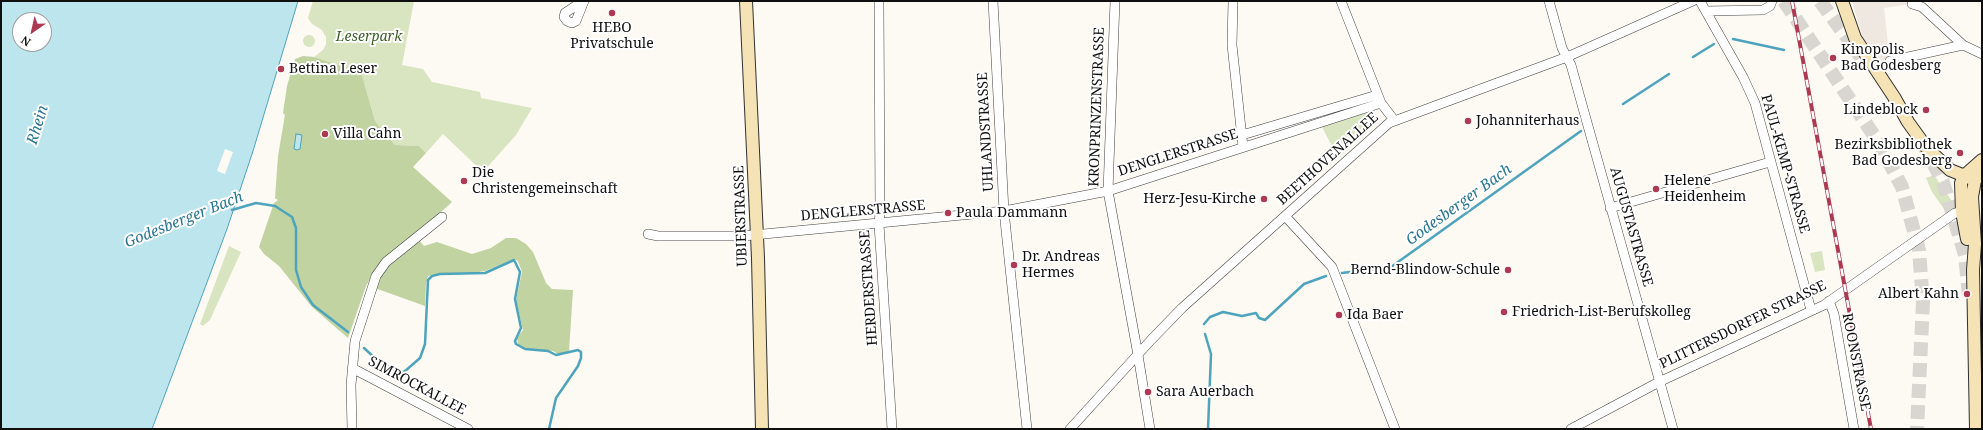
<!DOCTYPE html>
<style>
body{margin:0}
#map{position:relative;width:1983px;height:430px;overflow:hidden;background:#fdf9f3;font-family:"Noto Serif",serif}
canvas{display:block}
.frame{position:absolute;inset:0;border:2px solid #0f0f0f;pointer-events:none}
.north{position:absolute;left:12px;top:12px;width:40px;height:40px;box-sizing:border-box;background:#fff;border:1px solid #9f9f9f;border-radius:50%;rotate:214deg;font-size:11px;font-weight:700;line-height:16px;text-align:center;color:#0f0f0f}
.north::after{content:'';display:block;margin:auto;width:14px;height:18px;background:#ad3953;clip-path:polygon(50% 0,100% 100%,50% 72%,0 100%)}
</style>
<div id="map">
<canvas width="1983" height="430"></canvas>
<div class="frame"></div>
<div class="north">N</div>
</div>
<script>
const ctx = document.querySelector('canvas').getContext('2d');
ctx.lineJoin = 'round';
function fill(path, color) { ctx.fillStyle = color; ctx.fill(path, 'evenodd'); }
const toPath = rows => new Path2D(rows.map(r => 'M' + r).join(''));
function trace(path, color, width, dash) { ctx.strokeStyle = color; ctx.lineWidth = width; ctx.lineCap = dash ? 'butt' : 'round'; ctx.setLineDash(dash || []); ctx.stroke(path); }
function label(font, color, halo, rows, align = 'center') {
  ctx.font = font + ' "Noto Serif",serif'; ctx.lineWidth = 4; ctx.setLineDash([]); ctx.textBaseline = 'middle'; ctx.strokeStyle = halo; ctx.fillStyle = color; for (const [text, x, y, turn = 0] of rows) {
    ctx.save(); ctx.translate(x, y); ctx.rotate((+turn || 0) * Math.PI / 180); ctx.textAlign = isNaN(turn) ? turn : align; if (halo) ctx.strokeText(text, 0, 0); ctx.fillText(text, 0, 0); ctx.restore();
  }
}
fill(toPath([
 [313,1,414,1,402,65,423,69,432,82,480,92,481,98,532,108,516,135,483,172,443,134,426,153,419,146,395,145,375,121,361,72,314,57,323,50,326,44,326,37,322,30,312,24,308,18],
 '303 41a6 6 0 1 1 12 0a6 6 0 1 1-12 0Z',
 [1369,112,1377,115,1378,122,1338,158,1322,127],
 [1934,175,1952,201,1950,205,1944,209,1932,192,1926,178],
 [229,246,241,252,214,311,210,320,203,326,200,324],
 [1822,251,1825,270,1815,272,1810,253]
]), '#d9e4c0');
fill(toPath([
 [303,56,314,57,361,72,375,121,395,145,419,146,426,153,413,167,452,202,428,224,378,265,366,286,348,338,312,307,279,266,264,254,259,247,274,203,278,200,275,198,278,156,285,115,283,113,287,86,295,59],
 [506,238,516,238,526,244,533,252,546,283,552,289,573,290,569,351,558,354,553,351,526,349,518,344,517,338,523,330,516,300,522,272,518,261,514,259,485,271,472,273,442,273,428,276,426,284,425,306,372,287,382,270,419,240,424,246,437,242,472,254,491,248]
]), '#c0d3a1');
fill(toPath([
 [1852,1,1912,1,1912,4,1884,8,1890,61,1880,65,1875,58,1862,35]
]), '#eee8e1');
const water = toPath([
 [1,1,298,1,253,151,227,229,152,429,1,429,1,1],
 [20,20,44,20,44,44,20,44,20,20],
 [296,134,302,135,300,149,297,150,294,149,296,134]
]);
fill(water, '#bde5ee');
trace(water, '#4ea4bc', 1);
fill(toPath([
 [225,149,233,152,225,174,217,171]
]), '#fdf9f3');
trace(toPath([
 [1733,39,1784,50],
 [1693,57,1714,44],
 [1623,104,1669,74],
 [232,210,256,203,275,206,292,217,296,228,296,270,301,287,313,305,348,332],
 [1342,273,1382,268,1388,269,1391,267,1581,131],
 [1204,324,1210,317,1223,312,1242,316,1256,313,1259,318,1265,320,1304,284,1326,276],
 [1205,334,1211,354,1208,429],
 [364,348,377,360,393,369,404,372,420,358,425,344,428,280,432,276,440,274,485,273,514,260,520,272,515,299,521,328,515,341,516,344,525,349,548,351,556,355,578,350,581,352,581,358,578,366,556,398,549,429]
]), '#4ea4bc', 2.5);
trace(toPath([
 [1784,1,1879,143,1902,187,1919,250,1923,302,1917,429],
 [1820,1,1861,57],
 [1923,144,1943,182,1965,255,1969,295]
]), '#d9d6d1', 14, [14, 7]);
const street = toPath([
 [583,1,565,13,564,17,567,21,572,23,576,21,584,1],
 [879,1,880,213,879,224,892,429],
 [993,1,1004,211,1027,429],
 [1115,1,1108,191,1138,355,1150,429],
 [1233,1,1232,45,1243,147],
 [1341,1,1381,103,1394,120],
 [1549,1,1562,48,1571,65,1581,101,1673,429],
 [1700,1,1743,77,1755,103,1811,310],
 [1912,4,1922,7,1963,45,1982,54],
 [1706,11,1763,10,1770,6,1772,1],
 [1890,61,1963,45],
 [1242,135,1377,95],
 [1610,208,1770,162],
 [1285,216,1332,267,1395,429],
 [648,234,658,236,743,236,1004,211,1108,191,1381,103],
 [1829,301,1834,314,1854,429],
 [352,368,468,429],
 [352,429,351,385,355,341,376,276,386,262,442,217],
 [1070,429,1151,340,1182,308,1389,123,1567,57,1693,1],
 [1571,429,1659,382,1824,305,1955,213,1962,212]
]);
const secondary = toPath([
 [746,1,758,258,762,429],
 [1842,1,1855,38,1894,97,1908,122,1926,147,1950,170,1975,180],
 [1967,239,1962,212,1961,183,1964,176,1982,160],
 [1976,429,1973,270,1975,244,1972,197,1975,180,1982,173]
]);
trace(street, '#424242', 10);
trace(secondary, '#313131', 14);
trace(street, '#fff', 9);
trace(secondary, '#f5e3b6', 12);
const rail = toPath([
 [1792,1,1871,429]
]);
trace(rail, '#ad3953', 4);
trace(rail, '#fff', 2.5, [8]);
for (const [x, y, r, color] of [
 [612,13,4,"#ad3953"],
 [1833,58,4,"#ad3953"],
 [281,69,4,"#ad3953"],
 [1926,110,4,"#ad3953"],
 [1468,121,4,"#ad3953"],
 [325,134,4,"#ad3953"],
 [1960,153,4,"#ad3953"],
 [464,181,4,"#ad3953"],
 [1656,189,4,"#ad3953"],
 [1264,199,4,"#ad3953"],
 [948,213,4,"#ad3953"],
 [1014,265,4,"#ad3953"],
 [1508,270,4,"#ad3953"],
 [1967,294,4,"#ad3953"],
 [1504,312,4,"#ad3953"],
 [1339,315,4,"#ad3953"],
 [1148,392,4,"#ad3953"]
]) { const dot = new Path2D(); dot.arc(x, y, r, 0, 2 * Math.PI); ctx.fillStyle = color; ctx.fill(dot); trace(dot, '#fff', 1.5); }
label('14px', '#0f0f0f', '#fff', [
 ["HEBO",612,28,"center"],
 ["Privatschule",612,44,"center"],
 ["Kinopolis",1841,50],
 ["Bad Godesberg",1841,66],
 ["Bettina Leser",289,69],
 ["Lindeblock",1918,110,"right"],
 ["Johanniterhaus",1476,121],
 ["Villa Cahn",333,134],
 ["Bezirksbibliothek",1952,145,"right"],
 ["Bad Godesberg",1952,161,"right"],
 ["Die",472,173],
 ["Christengemeinschaft",472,189],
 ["Helene",1664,181],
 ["Heidenheim",1664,197],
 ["Herz-Jesu-Kirche",1256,199,"right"],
 ["Paula Dammann",956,213],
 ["Dr. Andreas",1022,257],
 ["Hermes",1022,273],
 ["Bernd-Blindow-Schule",1500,270,"right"],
 ["Albert Kahn",1959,294,"right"],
 ["Friedrich-List-Berufskolleg",1512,312],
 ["Ida Baer",1347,315],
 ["Sara Auerbach",1156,392]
], 'left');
label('italic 14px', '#3d5f27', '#fff', [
 ["Leserpark",369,37]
]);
label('14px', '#0f0f0f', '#fff', [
 ["KRONPRINZENSTRASSE",1097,107,-88],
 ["UHLANDSTRASSE",986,132,-93],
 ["DENGLERSTRASSE",1178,153,-18],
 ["BEETHOVENALLEE",1328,159,-42],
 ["PAUL-KEMP-STRASSE",1785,164,74],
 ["DENGLERSTRASSE",863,211,-5],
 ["UBIERSTRASSE",741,216,-92],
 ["AUGUSTASTRASSE",1631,227,74],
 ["HERDERSTRASSE",869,288,-94],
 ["PLITTERSDORFER STRASSE",1743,325,-26],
 ["ROONSTRASSE",1856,362,79],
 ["SIMROCKALLEE",417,386,28]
]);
label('italic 15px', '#287691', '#fff', [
 ["Rhein",38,125,-73],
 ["Godesberger Bach",1459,205,-36],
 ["Godesberger Bach",184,220,-22]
]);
</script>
